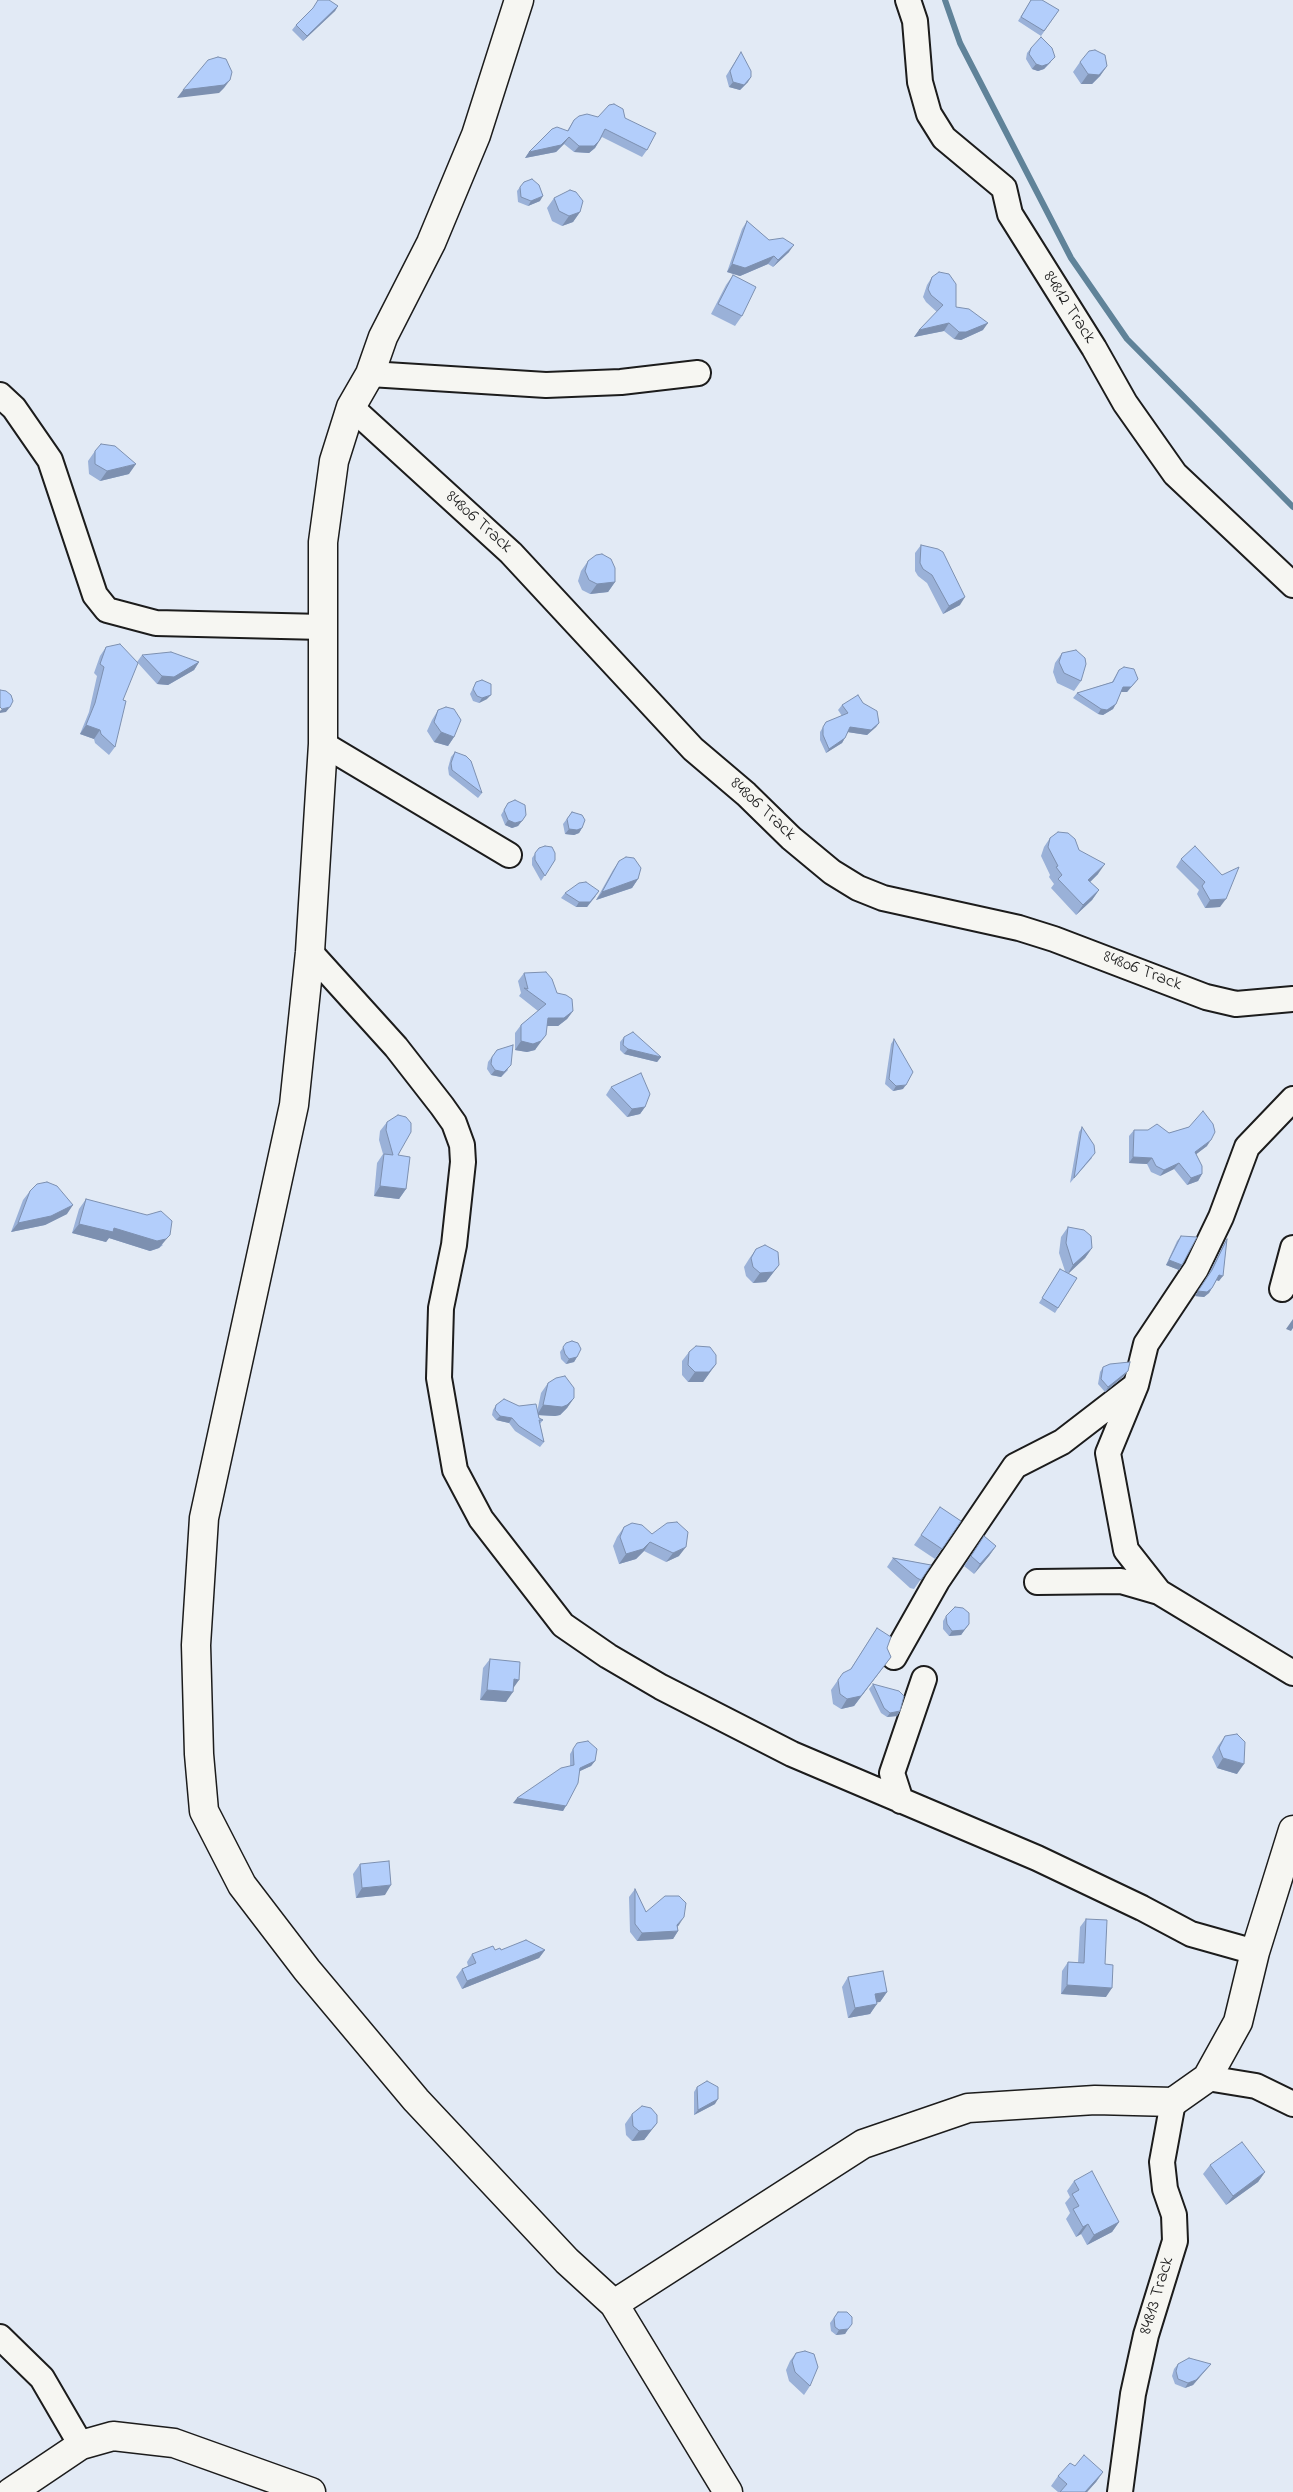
<!DOCTYPE html>
<style>
body{margin:0}
canvas{display:block;background:#e2eaf5}
</style>
<canvas width="1293" height="2492"></canvas>
<script>
const ctx = document.querySelector('canvas').getContext('2d');
ctx.lineJoin = 'round';
const toPath = rows => new Path2D(rows.map(r => 'M' + r).join(''));
function trace(path, color, width, dash) { ctx.strokeStyle = color; ctx.lineWidth = width; ctx.lineCap = dash ? 'butt' : 'round'; ctx.setLineDash(dash || []); ctx.stroke(path); }
function fill(path, color) { ctx.fillStyle = color; ctx.fill(path, 'evenodd'); }
function label(font, color, halo, rows, align = 'center') {
  ctx.font = font + ' "Indie Flower",sans-serif'; ctx.lineWidth = 4; ctx.setLineDash([]); ctx.textBaseline = 'middle'; ctx.strokeStyle = halo; ctx.fillStyle = color; for (const [text, x, y, turn = 0] of rows) {
    ctx.save(); ctx.translate(x, y); ctx.rotate((+turn || 0) * Math.PI / 180); ctx.textAlign = isNaN(turn) ? turn : align; if (halo) ctx.strokeText(text, 0, 0); ctx.fillText(text, 0, 0); ctx.restore();
  }
}
trace(toPath([
 [945,0,960,43,1071,258,1127,339,1293,507]
]), '#608399', 6);
const street = toPath([
 [908,0,915,21,920,82,929,114,944,138,1004,188,1010,214,1094,348,1125,403,1175,474,1293,585],
 [370,374,546,385,621,382,698,373],
 [0,395,14,408,50,460,95,595,107,610,156,623,323,627],
 [351,407,511,553,693,749,746,794,791,838,832,872,858,888,883,898,1019,928,1054,939,1206,997,1236,1004,1293,999],
 [323,744,509,855],
 [310,952,396,1047,442,1106,454,1123,462,1145,463,1162,454,1245,441,1308,439,1378,455,1470,481,1519,563,1625,608,1656,661,1687,792,1754,1037,1858,1142,1908,1191,1934,1255,1952],
 [1282,1289,1293,1248],
 [1136,1385,1108,1453,1126,1550,1159,1592],
 [1037,1582,1121,1581,1159,1592,1293,1673],
 [894,1657,937,1581,1015,1466,1062,1442,1136,1385,1146,1344,1196,1269,1221,1217,1247,1147,1293,1099],
 [901,1801,892,1773,924,1679],
 [1207,2078,1256,2086,1293,2104],
 [0,2337,42,2378,81,2445],
 [1120,2492,1133,2394,1146,2335,1175,2241,1174,2215,1165,2189,1162,2162,1173,2102]
]);
const secondary = toPath([
 [519,0,476,135,431,243,383,337,370,374,351,407,334,461,323,542,323,744,310,952,294,1105,204,1518,196,1645,199,1754,204,1811,242,1885,307,1970,416,2100,567,2261,614,2304,728,2492],
 [614,2304,863,2144,968,2108,1095,2100,1173,2102,1207,2078,1238,2022,1255,1952,1293,1830],
 [11,2492,81,2445,113,2436,174,2443,311,2492]
]);
trace(street, '#1c1c1c', 28);
trace(secondary, '#1c1c1c', 31);
trace(street, '#f6f6f2', 24);
trace(secondary, '#f6f6f2', 28);
fill(toPath([
 [1031,0,1059,10,1041,36,1018,21],
 [338,6,335,11,303,41,292,30,296,25],
 [1031,48,1051,62,1044,69,1038,71,1032,69,1026,59,1027,53],
 [741,52,748,82,740,90,729,87,726,76],
 [1080,62,1107,66,1100,76,1092,84,1081,84,1073,72],
 [598,117,625,118,647,150,642,157,602,137,595,148,589,153,574,152,564,144,556,152,525,158,529,152,567,131,574,120],
 [520,187,540,201,528,206,518,202,517,191],
 [554,198,580,212,573,222,562,226,552,221,547,208],
 [747,221,769,240,789,252,773,267,768,264,740,276,727,272,742,229],
 [733,275,742,316,735,326,711,314,726,285],
 [932,277,956,307,983,330,961,340,954,339,944,331,914,337,919,330,937,312,926,302,923,297,927,285],
 [95,451,129,474,100,481,89,474,88,461],
 [921,545,960,605,943,614,927,583,918,576,915,571,915,553],
 [588,561,615,582,608,592,590,594,582,590,578,581,581,571],
 [106,647,123,700,115,747,109,755,95,743,94,739,80,734,89,712,97,676,94,673,100,656],
 [1062,653,1081,681,1074,691,1057,683,1053,672,1055,663],
 [142,655,199,662,194,670,168,685,157,684,137,662],
 [1119,670,1138,679,1127,692,1121,692,1113,709,1103,715,1098,714,1073,698,1077,693,1112,682],
 [476,682,487,699,479,703,473,701,470,694],
 [863,703,879,723,876,727,867,735,848,732,842,743,826,753,820,740,820,732,826,722,842,716,838,710,842,705],
 [438,710,454,737,448,746,434,742,427,731,432,720],
 [455,752,482,793,478,798,449,775,448,768,451,757],
 [508,803,526,815,518,826,512,828,505,825,501,815],
 [572,812,582,828,579,833,574,835,565,834,563,824],
 [1050,838,1079,850,1098,874,1090,882,1099,890,1092,900,1076,915,1051,888,1054,884,1049,877,1050,875,1041,856,1044,847],
 [539,848,555,860,541,881,532,865,532,858],
 [1181,859,1222,875,1220,907,1205,908,1197,894,1199,890,1176,867],
 [619,861,638,879,632,888,596,900,613,870],
 [565,893,596,896,587,907,576,907,561,898],
 [524,973,557,993,573,1011,567,1019,558,1026,547,1026,535,1050,527,1052,515,1050,515,1033,521,1025,538,1011,519,996,521,993,518,981],
 [624,1037,661,1057,657,1062,624,1054,620,1050,620,1042],
 [894,1039,903,1089,893,1091,885,1084,891,1044],
 [497,1050,508,1070,501,1077,491,1075,487,1069,488,1062],
 [611,1087,645,1107,640,1114,627,1117,606,1095],
 [387,1122,406,1189,399,1199,374,1196,377,1163,383,1154,379,1140,380,1131],
 [1082,1127,1092,1158,1070,1183,1079,1132],
 [1189,1127,1207,1146,1196,1154,1202,1174,1198,1181,1187,1185,1174,1169,1160,1176,1151,1172,1147,1164,1129,1163,1129,1136,1134,1130,1169,1133],
 [30,1191,67,1214,45,1225,11,1232,23,1200],
 [86,1199,163,1245,159,1248,150,1251,109,1238,106,1242,72,1233,79,1209],
 [1068,1227,1092,1248,1085,1258,1068,1273,1077,1278,1055,1313,1039,1303,1057,1274,1065,1271,1059,1253,1061,1237],
 [1181,1236,1182,1265,1179,1270,1166,1265,1177,1241],
 [1227,1239,1219,1281,1217,1280,1209,1293,1204,1297,1195,1296,1208,1275,1224,1244],
 [756,1249,779,1265,766,1282,753,1283,746,1276,744,1267,749,1259],
 [566,1343,577,1357,574,1362,566,1364,561,1359,560,1352],
 [689,1352,716,1364,703,1382,688,1382,682,1375,682,1361],
 [1103,1367,1128,1371,1124,1376,1105,1392,1098,1384,1100,1372],
 [548,1383,574,1398,567,1408,560,1415,555,1416,538,1415,539,1418,543,1420,540,1424,544,1442,540,1447,515,1431,509,1423,496,1420,492,1415,493,1410,496,1405,519,1406,537,1412,541,1393],
 [940,1507,961,1521,935,1559,914,1545],
 [632,1523,679,1556,666,1562,644,1551,636,1559,619,1564,613,1546,617,1537,624,1527],
 [984,1536,996,1546,989,1556,974,1574,964,1566],
 [893,1558,931,1565,914,1589,910,1588,887,1567],
 [946,1616,969,1624,961,1635,949,1636,943,1629,943,1621],
 [877,1628,891,1657,854,1706,841,1709,833,1704,831,1690,838,1680,850,1670],
 [490,1659,513,1688,506,1702,480,1700,483,1668],
 [873,1684,900,1711,897,1716,887,1717,881,1713,869,1689],
 [1225,1736,1237,1774,1217,1768,1212,1757,1218,1746],
 [573,1749,595,1761,591,1766,579,1771,563,1811,513,1803,570,1766,570,1754],
 [360,1864,385,1895,356,1898,353,1874],
 [635,1889,646,1912,679,1925,677,1927,678,1931,673,1939,637,1941,630,1932,629,1897],
 [1086,1919,1105,1964,1106,1997,1061,1994,1062,1971,1068,1962,1078,1963,1080,1927],
 [495,1950,545,1950,539,1958,462,1989,456,1977,462,1969,468,1966,467,1962,472,1954],
 [848,1977,887,1992,880,2002,877,2002,870,2014,848,2018,842,1987],
 [697,2087,715,2104,694,2115,694,2092],
 [632,2114,657,2123,644,2140,632,2141,626,2135,625,2124],
 [1210,2165,1265,2172,1258,2182,1226,2205,1203,2174],
 [1074,2181,1119,2222,1112,2232,1087,2245,1081,2234,1076,2237,1066,2219,1070,2213,1065,2203,1070,2197,1067,2191],
 [838,2312,852,2324,845,2334,836,2335,831,2331,830,2323],
 [796,2353,810,2386,804,2395,789,2381,786,2370,790,2361],
 [1178,2364,1211,2364,1193,2385,1185,2388,1175,2384,1172,2376,1174,2369],
 [1075,2466,1103,2472,1096,2482,1087,2492,1058,2492,1051,2486,1058,2476]
]), '#9ab1d8');
fill(toPath([
 [338,6,335,11,303,41,307,36],
 [1055,57,1044,69,1038,71,1032,69,1036,64],
 [1107,66,1100,76,1092,84,1081,84,1088,74],
 [751,77,748,82,740,90,729,87,733,82],
 [230,80,224,88,219,93,177,98,183,90],
 [569,137,564,144,556,152,525,158,529,152],
 [599,141,595,148,589,153,574,152,579,146],
 [543,196,540,201,528,206,531,201],
 [580,212,573,222,562,226,569,216],
 [794,245,789,252,773,267,778,260],
 [774,256,768,264,740,276,727,272,732,264],
 [949,323,944,331,914,337,919,330],
 [988,323,983,330,961,340,954,339,959,332],
 [136,464,129,474,100,481,107,471],
 [615,582,608,592,590,594,597,584],
 [965,597,960,605,943,614,949,606],
 [199,662,194,670,168,685,157,684,162,676],
 [1138,679,1127,692,1119,692,1123,687],
 [491,695,487,699,479,703,482,698],
 [1116,704,1113,709,1103,715,1098,714,1101,709],
 [10,707,6,712,0,713,0,711,2,709],
 [879,723,876,727,867,735,847,732,850,727],
 [86,725,100,730,94,739,80,734],
 [441,732,454,737,448,746,434,742],
 [845,738,842,743,826,753,829,749],
 [508,820,522,821,518,826,512,828,505,825],
 [582,828,579,833,574,835,565,834,569,829],
 [1105,864,1098,874,1082,890,1088,880],
 [638,879,632,888,596,900,602,892],
 [1099,890,1092,900,1076,915,1083,905],
 [599,891,587,907,576,907,579,902],
 [1226,899,1220,907,1205,908,1210,900],
 [573,1011,567,1019,558,1026,543,1026,548,1018],
 [546,1035,535,1050,527,1052,515,1050,521,1041],
 [628,1049,661,1057,657,1062,624,1054],
 [511,1065,501,1077,491,1075,495,1070],
 [906,1085,903,1089,893,1091,896,1086],
 [645,1107,640,1114,627,1117,632,1109],
 [1211,1140,1207,1146,1190,1159,1195,1152],
 [1133,1157,1152,1158,1147,1164,1129,1163],
 [1179,1163,1174,1169,1160,1176,1164,1170],
 [1202,1174,1198,1181,1187,1185,1191,1178],
 [380,1186,406,1189,399,1199,374,1196],
 [73,1205,67,1214,45,1225,11,1232,18,1223],
 [79,1224,114,1228,170,1235,159,1248,150,1251,109,1238,106,1242,72,1233],
 [1092,1248,1085,1258,1067,1275,1073,1265],
 [1169,1260,1182,1265,1179,1270,1166,1265],
 [779,1265,766,1282,753,1283,760,1273],
 [1219,1275,1223,1276,1219,1281,1216,1280],
 [1212,1288,1209,1293,1204,1297,1195,1296,1198,1291],
 [1293,1319,1293,1328,1291,1331,1286,1329],
 [577,1357,574,1362,566,1364,569,1359],
 [716,1364,703,1382,688,1382,695,1372],
 [1128,1371,1124,1376,1105,1392,1108,1387],
 [574,1398,567,1408,560,1415,555,1416,537,1415,543,1405],
 [500,1416,512,1418,509,1423,496,1420],
 [650,1542,644,1551,636,1559,619,1564,626,1554],
 [996,1546,989,1556,974,1574,980,1564],
 [686,1547,679,1556,666,1562,673,1553],
 [969,1624,961,1635,949,1636,952,1631],
 [891,1657,854,1706,841,1709,847,1699],
 [514,1679,519,1680,512,1690],
 [487,1690,513,1692,506,1702,480,1700],
 [900,1711,897,1716,887,1717,890,1713],
 [1223,1758,1244,1764,1237,1774,1217,1768],
 [595,1761,591,1766,576,1773,580,1768],
 [517,1798,566,1806,563,1811,513,1803],
 [391,1885,385,1895,356,1898,362,1888],
 [684,1917,679,1925,672,1932,678,1931,673,1939,637,1941,642,1933,677,1925],
 [545,1950,539,1958,462,1989,467,1981],
 [1067,1985,1112,1988,1106,1997,1061,1994],
 [887,1992,880,2002,868,2004,875,1994],
 [877,2004,870,2014,848,2018,855,2008],
 [718,2099,715,2104,694,2115,698,2110],
 [657,2123,644,2140,632,2141,639,2131],
 [1265,2172,1258,2182,1226,2205,1233,2196],
 [1119,2222,1112,2232,1087,2245,1094,2235],
 [1088,2224,1081,2234,1076,2237,1083,2227],
 [848,2329,845,2334,836,2335,839,2330],
 [1211,2364,1193,2385,1185,2388,1188,2383],
 [1103,2472,1096,2482,1087,2492,1085,2492]
]), '#7d90b0');
const building = toPath([
 [318,0,329,0,338,6,307,36,296,25,313,8,318,0],
 [1031,0,1042,0,1059,10,1044,31,1021,17,1031,0],
 [1041,37,1052,48,1055,57,1048,64,1042,66,1036,64,1029,54,1031,48,1041,37],
 [1095,50,1105,55,1107,66,1099,75,1088,74,1080,62,1089,51,1095,50],
 [741,52,751,71,751,77,744,85,733,82,730,71,741,52],
 [218,57,226,59,232,72,230,80,224,85,183,90,208,60,218,57],
 [614,104,623,109,625,118,656,133,647,150,605,129,599,141,594,146,579,146,569,137,561,145,529,152,552,129,557,127,568,131,574,120,579,116,587,114,598,117,609,105,614,104],
 [532,179,539,185,543,196,531,201,521,197,520,187,524,182,532,179],
 [570,190,576,192,583,201,580,212,569,216,559,211,554,198,570,190],
 [747,221,769,240,783,238,794,245,778,260,774,256,745,268,732,264,747,221],
 [939,272,949,274,956,284,956,307,969,309,988,323,966,332,959,332,949,323,919,330,943,305,931,295,928,289,932,277,939,272],
 [733,275,756,287,742,316,718,304,733,275],
 [101,444,115,446,136,464,107,471,95,464,95,451,101,444],
 [921,545,938,549,943,552,965,597,949,606,932,575,923,569,920,563,921,545],
 [602,554,611,559,615,568,615,582,597,584,589,580,585,571,588,561,596,555,602,554],
 [120,644,138,663,123,700,126,701,115,747,101,734,100,730,86,725,95,703,104,667,100,664,106,647,120,644],
 [1076,650,1085,658,1086,664,1081,681,1064,673,1059,662,1062,653,1076,650],
 [171,652,199,662,174,677,162,676,142,655,171,652],
 [1124,667,1134,669,1138,679,1131,687,1123,687,1116,704,1107,710,1101,709,1077,693,1113,682,1119,670,1124,667],
 [482,680,491,684,491,695,482,698,477,696,473,689,476,682,482,680],
 [0,690,6,691,11,695,13,701,10,707,2,709,0,707,0,690],
 [858,695,863,703,877,711,879,723,871,730,850,727,845,738,829,749,823,735,823,727,826,722,848,713,842,705,858,695],
 [446,707,454,709,461,720,454,737,441,732,434,722,438,710,446,707],
 [455,752,466,756,471,761,482,793,452,770,451,763,455,752],
 [515,800,525,805,526,815,522,821,515,823,508,820,504,810,508,803,515,800],
 [572,812,582,815,585,820,582,828,577,830,569,829,567,819,572,812],
 [1058,832,1068,833,1075,839,1079,850,1105,864,1088,880,1099,890,1083,905,1058,879,1062,875,1056,867,1058,866,1048,847,1050,838,1058,832],
 [545,846,552,847,555,853,555,860,545,876,535,860,535,853,539,848,545,846],
 [1195,846,1222,875,1239,867,1226,899,1210,900,1202,886,1205,882,1181,859,1195,846],
 [626,857,634,858,641,868,638,879,602,892,619,861,626,857],
 [586,882,599,891,590,902,579,902,565,893,579,883,586,882],
 [546,972,552,979,557,993,566,995,572,999,573,1011,564,1018,548,1018,546,1035,541,1041,533,1044,521,1041,521,1025,546,1004,524,988,528,989,524,973,546,972],
 [633,1032,661,1057,628,1049,623,1045,624,1037,633,1032],
 [894,1039,913,1072,906,1085,896,1086,889,1079,894,1039],
 [513,1045,511,1065,504,1072,495,1070,491,1064,492,1057,497,1050,513,1045],
 [641,1073,650,1094,645,1107,632,1109,611,1087,641,1073],
 [1203,1111,1213,1124,1215,1132,1211,1140,1195,1152,1202,1166,1202,1174,1191,1178,1179,1163,1164,1170,1156,1166,1152,1158,1133,1157,1134,1130,1148,1130,1157,1124,1169,1133,1189,1127,1203,1111],
 [398,1115,406,1117,411,1123,411,1132,398,1155,410,1157,406,1189,380,1186,384,1154,393,1155,386,1130,387,1122,398,1115],
 [1082,1127,1094,1145,1095,1153,1074,1178,1082,1127],
 [47,1182,57,1186,73,1205,51,1216,18,1223,30,1191,37,1184,47,1182],
 [86,1199,147,1215,161,1211,172,1221,170,1235,166,1239,157,1241,114,1228,113,1232,79,1224,86,1199],
 [1068,1227,1084,1230,1091,1236,1092,1248,1073,1265,1066,1243,1068,1227],
 [1181,1236,1197,1237,1182,1265,1169,1260,1181,1236],
 [1227,1239,1223,1276,1219,1275,1212,1288,1207,1292,1198,1291,1212,1270,1227,1239],
 [765,1245,778,1252,779,1265,773,1272,760,1273,753,1267,751,1258,756,1249,765,1245],
 [1060,1269,1077,1278,1058,1308,1042,1298,1060,1269],
 [572,1341,578,1343,581,1349,577,1357,569,1359,565,1354,563,1347,566,1343,572,1341],
 [696,1346,710,1347,716,1355,716,1364,709,1372,695,1372,688,1365,689,1352,696,1346],
 [1130,1362,1128,1371,1108,1387,1101,1379,1103,1367,1110,1364,1130,1362],
 [565,1376,574,1388,574,1398,567,1405,562,1407,543,1405,548,1383,556,1378,565,1376],
 [504,1399,519,1406,536,1404,539,1418,543,1420,539,1420,544,1442,519,1426,512,1418,500,1416,495,1410,496,1405,504,1399],
 [940,1507,961,1521,942,1549,921,1535,940,1507],
 [677,1522,688,1532,686,1547,673,1553,650,1542,643,1549,626,1554,620,1537,624,1527,632,1523,642,1525,652,1534,667,1523,677,1522],
 [984,1536,996,1546,980,1564,971,1556,984,1536],
 [893,1558,931,1565,921,1580,917,1578,893,1558],
 [955,1607,963,1608,969,1613,969,1624,964,1630,952,1631,947,1624,946,1616,955,1607],
 [877,1628,891,1637,887,1648,891,1657,861,1696,847,1699,840,1694,838,1680,843,1673,851,1669,877,1628],
 [490,1659,520,1662,519,1680,514,1679,513,1692,487,1690,490,1659],
 [873,1684,899,1691,904,1696,900,1711,890,1713,884,1708,873,1684],
 [1237,1734,1245,1742,1244,1764,1223,1758,1219,1748,1225,1736,1237,1734],
 [588,1741,597,1749,595,1761,580,1768,578,1783,566,1806,517,1798,561,1768,574,1765,573,1749,577,1743,588,1741],
 [389,1861,391,1885,362,1888,360,1864,389,1861],
 [635,1889,646,1912,665,1896,679,1896,686,1903,684,1917,677,1925,678,1931,642,1933,635,1924,635,1889],
 [1086,1919,1107,1920,1105,1964,1113,1965,1112,1988,1067,1985,1068,1962,1084,1963,1086,1919],
 [526,1940,545,1950,467,1981,462,1969,476,1963,472,1954,493,1946,495,1950,500,1948,501,1950,526,1940],
 [883,1971,887,1992,875,1994,877,2004,855,2008,848,1977,883,1971],
 [707,2081,718,2087,718,2099,698,2110,697,2087,707,2081],
 [642,2106,651,2108,657,2115,657,2123,651,2130,639,2131,633,2126,632,2114,642,2106],
 [1242,2142,1265,2172,1233,2196,1210,2165,1242,2142],
 [1092,2171,1119,2222,1094,2235,1088,2224,1083,2227,1073,2209,1079,2206,1072,2194,1079,2190,1074,2181,1092,2171],
 [838,2312,847,2312,852,2317,852,2324,848,2329,839,2330,835,2327,834,2318,838,2312],
 [805,2351,814,2354,818,2367,810,2386,795,2372,792,2361,796,2353,805,2351],
 [1189,2358,1211,2364,1196,2380,1188,2383,1178,2379,1176,2371,1178,2364,1189,2358],
 [1084,2455,1103,2472,1085,2492,1060,2492,1067,2484,1058,2476,1070,2463,1075,2466,1084,2455]
]);
fill(building, '#b3cefb');
trace(building, '#7d90b0', 1);
label('18px', '#1c1c1c', '#f6f6f2', [
 ["84812 Track",1068,308,57],
 ["84806 Track",478,523,42],
 ["84806 Track",762,810,43],
 ["84806 Track",1142,972,21],
 ["84813 Track",1158,2296,-73]
]);
</script>
